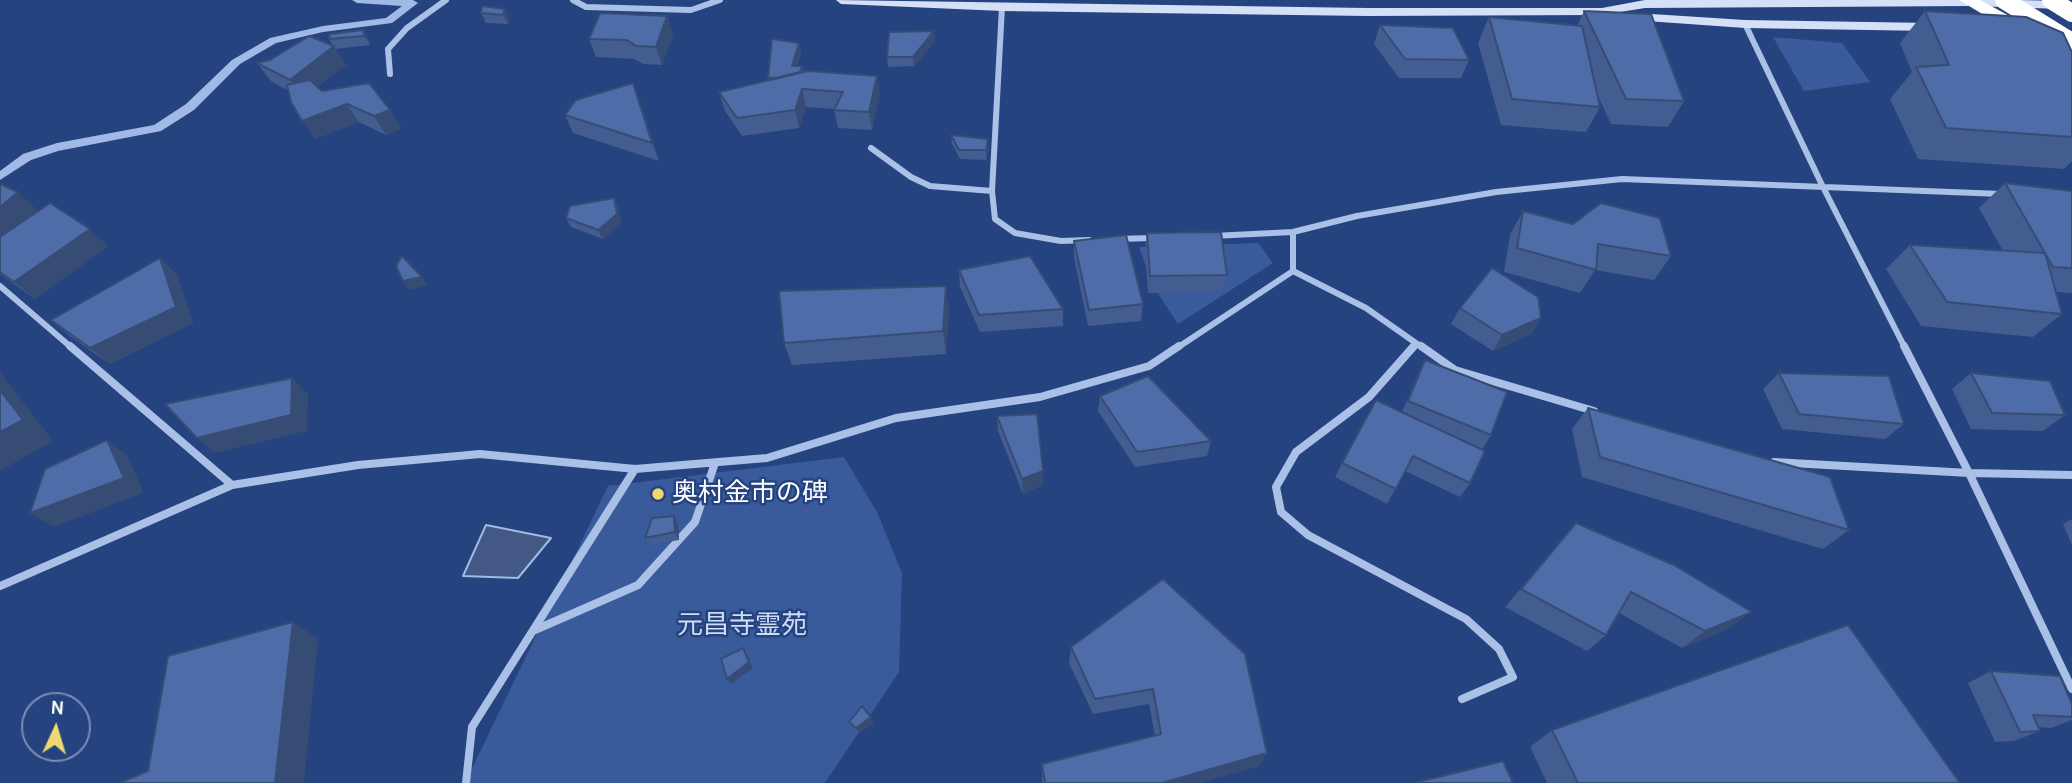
<!DOCTYPE html>
<meta charset="utf-8">
<style>
body{margin:0}
#map{position:relative;width:2072px;height:783px;overflow:hidden;background:#25437f;font-family:Karla,sans-serif}
canvas{display:block}
.north{position:absolute;left:21px;top:692px;width:70px;height:70px;box-sizing:border-box;background:#25437f;border:2px solid #7c8eb2;border-radius:50%;rotate:4deg;font-size:19px;font-weight:700;line-height:28px;text-align:center;color:#fff}
.north::after{content:'';display:block;margin:auto;width:24px;height:32px;background:#efd870;clip-path:polygon(50% 0,100% 100%,50% 72%,0 100%)}
</style>
<div id="map">
<canvas width="2072" height="783"></canvas>
<div class="north">N</div>
</div>
<script>
const ctx = document.querySelector('canvas').getContext('2d');
ctx.lineJoin = 'round';
function fill(path, color) { ctx.fillStyle = color; ctx.fill(path, 'evenodd'); }
const toPath = rows => new Path2D(rows.map(r => 'M' + r).join(''));
function trace(path, color, width, dash) { ctx.strokeStyle = color; ctx.lineWidth = width; ctx.lineCap = dash ? 'butt' : 'round'; ctx.setLineDash(dash || []); ctx.stroke(path); }
function label(font, color, halo, rows, align = 'center') {
  ctx.font = font + ' Karla,"Noto Sans JP",sans-serif'; ctx.lineWidth = 5; ctx.setLineDash([]); ctx.textBaseline = 'middle'; ctx.strokeStyle = halo; ctx.fillStyle = color; for (const [text, x, y, turn = 0] of rows) {
    ctx.save(); ctx.translate(x, y); ctx.rotate((+turn || 0) * Math.PI / 180); ctx.textAlign = isNaN(turn) ? turn : align; if (halo) ctx.strokeText(text, 0, 0); ctx.fillText(text, 0, 0); ctx.restore();
  }
}
fill(toPath([
 [1773,37,1842,43,1870,82,1804,91],
 [1258,243,1273,263,1178,324,1153,286,1139,247],
 [844,457,877,512,902,573,899,672,825,783,465,783,608,486]
]), '#395b9c');
const water = toPath([
 [486,525,551,538,518,578,463,576,486,525]
]);
fill(water, '#435884');
trace(water, '#a0b9e6', 2);
fill(toPath([
 [352,0,413,0,418,3,392,23,323,32,276,43,240,64,194,110,161,131,58,151,31,160,0,180,0,171,23,154,57,143,154,125,186,104,232,60,270,38,323,26,386,18,402,6,357,3,352,0]
]), '#a0b9e6');
trace(toPath([
 [573,0,586,7,691,10,720,0],
 [1002,7,992,191,995,219,1015,233,1061,241,1089,240],
 [1745,24,1823,187,1905,348],
 [390,74,388,49,407,28,446,0],
 [871,148,911,177,930,186,992,191],
 [1213,236,1293,232,1357,216,1496,192,1622,179,2001,194],
 [1119,239,1152,238],
 [1293,271,1366,308,1423,348],
 [0,286,72,348],
 [1177,348,1293,271,1293,232],
 [1413,348,1416,344]
]), '#abc0e6', 6);
trace(toPath([
 [70,346,232,485],
 [1414,346,1369,397,1296,452,1276,487,1281,512,1308,535,1466,619,1499,649,1513,677,1462,699],
 [1421,346,1455,370,1594,411],
 [1904,346,1969,473,2072,689],
 [1774,462,1969,473,2072,475],
 [0,586,232,485,358,465,480,454,635,469,767,458,896,418,1040,397,1149,366,1179,346],
 [535,630,638,585,695,522,715,463],
 [466,783,472,727,635,469]
]), '#abc0e6', 8);
fill(toPath([
 [836,0,1367,8,1602,8,1645,0,2018,0,2062,1,2067,5,2062,9,1971,6,1645,8,1620,12,1620,17,1616,18,1595,15,1367,16,1002,11,841,4,836,0],
 [1636,13,1745,20,1930,23,1936,27,1930,31,1745,28,1632,20,1632,14,1636,13]
]), '#d5dff5');
fill(toPath([
 [1959,0,1980,0,2026,25,2028,29,2020,35,2014,33,1959,0]
]), '#fff');
trace(toPath([
 [2004,0,2072,42],
 [2051,0,2072,13]
]), '#fff', 18);
fill(toPath([
 [505,9,509,19,508,24,486,23,481,13],
 [1584,11,1684,101,1668,127,1611,124,1597,94,1600,107,1586,132,1501,125,1478,43,1489,17,1577,26],
 [1925,11,2072,52,2072,161,2064,169,1918,159,1890,99,1912,72,1900,43],
 [667,16,673,35,662,65,643,64,634,59,596,57,589,39],
 [1380,25,1469,60,1461,78,1399,78,1374,44],
 [363,30,369,40,370,45,335,49,346,65,317,87,322,91,402,128,386,135,359,122,315,139,289,91,271,81,257,63,333,46,329,39],
 [934,31,935,41,914,66,888,67,887,57],
 [799,43,801,53,797,66,802,66,803,72,880,94,872,130,838,128,834,109,806,107,799,128,742,136,725,111,719,92,769,80,768,78],
 [640,101,659,161,573,133,565,115],
 [951,135,989,148,986,160,960,159,952,144],
 [2005,183,2072,191,2072,293,2056,292,2062,314,2033,337,1921,326,1886,269,1910,245,2003,251,1979,208],
 [0,184,37,210,21,223,108,246,35,299,0,274],
 [614,198,618,207,621,223,603,239,571,227,566,218],
 [1523,211,1671,256,1654,280,1595,270,1580,293,1504,272,1510,235],
 [1147,233,1227,275,1223,292,1148,293,1145,250],
 [1074,241,1143,304,1141,321,1088,326,1074,258],
 [160,258,177,275,193,323,110,364,71,337,51,320],
 [959,270,1063,309,1063,326,980,332,960,287],
 [1460,308,1541,318,1531,334,1493,351,1451,324],
 [949,309,946,354,792,365,784,343],
 [1425,360,1491,435,1482,450,1470,483,1460,497,1405,471,1387,504,1335,477,1342,463,1402,412,1417,376],
 [1779,373,1904,424,1885,439,1782,429,1763,389],
 [1971,373,2065,415,2043,431,1971,429,1952,389],
 [1100,396,1211,441,1207,456,1135,467,1098,411],
 [1588,408,1849,530,1823,549,1582,477,1572,429],
 [997,416,1043,485,1023,494,998,431],
 [674,516,678,524,679,540,650,545,645,538],
 [2072,519,2072,545,2063,524],
 [1576,523,1728,629,1682,648,1619,613,1606,635,1587,651,1505,607],
 [1163,579,1267,753,1259,766,1200,783,1042,783,1042,764,1155,736,1149,704,1093,714,1069,663,1071,647],
 [1991,671,2072,704,2072,720,2051,728,2038,727,2040,731,2014,741,1995,742,1968,683],
 [871,717,873,723,859,733,852,727,849,722],
 [1552,730,1960,783,1547,783,1530,747]
]), '#435d90');
fill(toPath([
 [505,9,509,19,508,24,503,15],
 [667,16,673,35,662,65,656,47],
 [363,30,369,40,370,45,364,36],
 [934,31,935,41,914,66,913,57],
 [799,43,801,53,794,75,792,66],
 [334,46,346,65,303,98,290,80],
 [877,76,880,94,872,130,869,112],
 [633,83,640,101,659,161,652,143],
 [802,89,806,107,799,128,795,110],
 [347,104,359,122,315,139,302,121],
 [390,110,402,128,386,135,374,116],
 [988,139,989,148,986,160,986,150],
 [18,192,37,210,0,240,0,207],
 [614,198,618,207,621,223,603,239,598,230],
 [90,229,108,246,35,299,14,282],
 [160,258,177,275,193,323,110,364,90,348],
 [422,277,428,285,409,290,403,281],
 [946,286,949,309,946,354,943,331],
 [1541,318,1531,334,1493,351,1502,335],
 [0,372,53,441,0,471],
 [292,378,308,394,307,431,215,453,197,438],
 [107,440,127,455,144,493,53,527,30,513],
 [1043,471,1043,485,1023,494,1022,479],
 [674,516,678,524,679,540,675,532],
 [1752,612,1728,629,1682,648,1705,631],
 [293,622,318,639,304,783,275,783],
 [743,648,753,668,731,684,727,679],
 [871,717,873,723,859,733,856,728],
 [1267,753,1259,766,1200,783,1162,783]
]), '#374c75');
const building = toPath([
 [482,6,505,9,503,15,481,13,482,6],
 [1584,11,1651,14,1684,101,1626,99,1584,11],
 [1925,11,2026,17,2063,33,2072,52,2072,137,1946,128,1916,67,1949,65,1925,11],
 [600,13,667,16,656,47,636,46,627,40,589,39,600,13],
 [1489,17,1582,26,1600,107,1512,99,1489,17],
 [1380,25,1453,28,1469,60,1405,59,1380,25],
 [363,30,364,36,329,39,330,34,363,30],
 [934,31,913,57,887,57,889,32,934,31],
 [309,36,334,46,290,80,257,63,270,60,309,36],
 [772,39,799,43,792,66,802,66,800,72,776,78,768,78,772,39],
 [808,71,877,76,869,112,834,110,843,92,802,89,795,110,737,118,719,92,808,71],
 [310,80,322,91,369,83,390,110,374,116,347,104,302,121,291,102,287,85,310,80],
 [633,83,652,143,565,115,576,100,633,83],
 [951,135,988,139,986,150,959,150,951,135],
 [2005,183,2072,191,2072,268,2053,267,2005,183],
 [0,184,18,192,0,207,0,184],
 [614,198,617,214,598,230,566,218,570,206,614,198],
 [50,203,90,229,14,282,0,272,0,237,50,203],
 [1601,203,1660,218,1671,256,1598,244,1596,270,1517,248,1523,211,1573,224,1601,203],
 [1221,232,1227,275,1150,276,1147,233,1221,232],
 [1126,235,1143,304,1089,310,1074,241,1126,235],
 [1910,245,2045,253,2062,314,1947,302,1910,245],
 [402,256,422,277,403,281,396,266,402,256],
 [1030,256,1063,309,979,315,959,270,1030,256],
 [160,258,176,307,90,348,51,320,160,258],
 [1492,268,1538,297,1541,318,1502,335,1460,308,1492,268],
 [946,286,943,331,784,343,779,291,946,286],
 [1425,360,1507,392,1491,435,1408,401,1425,360],
 [1779,373,1889,376,1904,424,1799,414,1779,373],
 [1971,373,2050,381,2065,415,1992,413,1971,373],
 [1148,376,1211,441,1137,452,1100,396,1148,376],
 [292,378,291,415,197,438,165,404,292,378],
 [0,390,23,420,0,432,0,390],
 [1376,400,1485,451,1470,483,1413,456,1396,489,1342,463,1376,400],
 [1588,408,1830,477,1849,530,1600,457,1588,408],
 [1037,414,1043,471,1022,479,997,416,1037,414],
 [107,440,124,478,30,513,45,469,107,440],
 [674,516,675,532,645,538,652,518,674,516],
 [1576,523,1674,565,1752,612,1705,631,1631,592,1606,635,1521,589,1576,523],
 [1163,579,1245,654,1267,753,1162,783,1045,783,1042,764,1161,734,1153,689,1095,699,1071,647,1163,579],
 [293,622,275,783,119,783,148,771,168,656,293,622],
 [1848,625,1960,783,1578,783,1552,730,1848,625],
 [743,648,749,662,727,679,721,659,743,648],
 [1991,671,2060,676,2072,704,2072,717,2033,715,2040,731,2020,732,1991,671],
 [862,706,871,717,856,728,849,722,862,706],
 [1503,761,1513,783,1414,783,1503,761]
]);
fill(building, '#4e6ca7');
trace(building, '#374c75', 2);
for (const [x, y, r, color] of [
 [658,494,7,"#efd870"]
]) { const dot = new Path2D(); dot.arc(x, y, r, 0, 2 * Math.PI); ctx.fillStyle = color; ctx.fill(dot); trace(dot, '#25437f', 2.5); }
label('26px', '#fff', '#25437f', [
 ["奥村金市の碑",672,494]
], 'left');
label('26px', '#cedcf5', '#25437f', [
 ["元昌寺霊苑",742,626]
]);
</script>
